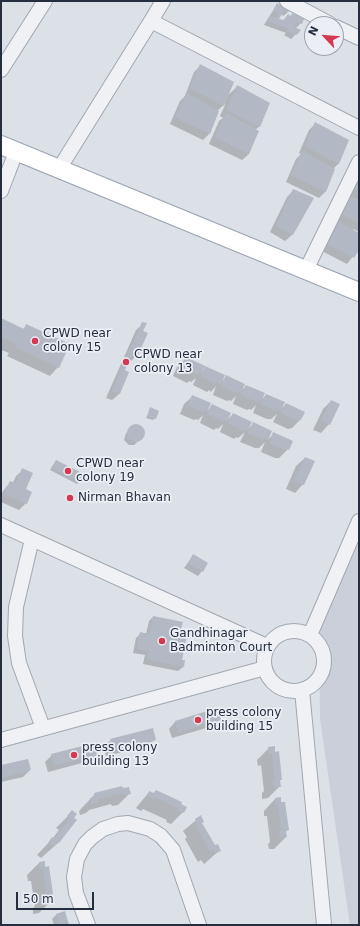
<!DOCTYPE html>
<style>
body{margin:0}
#map{position:relative;width:360px;height:926px;overflow:hidden;background:#dce0e7;font-family:"DejaVu Sans",sans-serif}
canvas{display:block}
.frame{position:absolute;inset:0;border:2px solid #252e3e;pointer-events:none}
.north{position:absolute;left:304px;top:16px;width:40px;height:40px;box-sizing:border-box;background:#ebeff5;border:1px solid #9ca2ac;border-radius:50%;rotate:296deg;font-size:11px;font-weight:700;line-height:16px;text-align:center;color:#252e3e}
.north::after{content:'';display:block;margin:auto;width:14px;height:18px;background:#d53850;clip-path:polygon(50% 0,100% 100%,50% 72%,0 100%)}
.scale{position:absolute;left:16px;top:892px;width:78px;height:18px;box-sizing:border-box;border:2px solid #252e3e;border-top:0;padding-left:5px;font-size:12px;line-height:14px;white-space:nowrap;color:#252e3e;-webkit-text-stroke:3px #ebeff5;paint-order:stroke}
</style>
<div id="map">
<canvas width="360" height="926"></canvas>
<div class="frame"></div>
<div class="north">N</div>
<div class="scale">50 m</div>
</div>
<script>
const ctx = document.querySelector('canvas').getContext('2d');
ctx.lineJoin = 'round';
function fill(path, color) { ctx.fillStyle = color; ctx.fill(path, 'evenodd'); }
const toPath = rows => new Path2D(rows.map(r => 'M' + r).join(''));
function trace(path, color, width, dash) { ctx.strokeStyle = color; ctx.lineWidth = width; ctx.lineCap = dash ? 'butt' : 'round'; ctx.setLineDash(dash || []); ctx.stroke(path); }
function label(font, color, halo, rows, align = 'center') {
  ctx.font = font + ' "DejaVu Sans",sans-serif'; ctx.lineWidth = 3.5; ctx.setLineDash([]); ctx.textBaseline = 'middle'; ctx.strokeStyle = halo; ctx.fillStyle = color; for (const [text, x, y, turn = 0] of rows) {
    ctx.save(); ctx.translate(x, y); ctx.rotate((+turn || 0) * Math.PI / 180); ctx.textAlign = isNaN(turn) ? turn : align; if (halo) ctx.strokeText(text, 0, 0); ctx.fillText(text, 0, 0); ctx.restore();
  }
}
fill(toPath([
 [359,530,359,925,350,925,320,719,319,620]
]), '#cacfd9');
fill(toPath([
 [277,4,288,12,283,16,281,14,278,19,283,21,288,15,301,23,295,29,296,34,291,39,284,35,286,33,264,25],
 [201,65,227,96,237,87,260,126,255,130,258,131,249,154,242,160,209,144,219,121,223,118,220,116,226,103,217,111,209,134,203,140,170,124,180,101,185,96,194,72],
 [316,123,339,163,333,169,325,192,319,198,286,182,296,159,301,154,299,153,309,130],
 [359,168,359,232,353,229,353,231,359,234,359,248,347,264,318,249],
 [294,190,313,198,292,235,285,241,270,232,287,197],
 [1,319,22,330,27,325,58,367,50,376,7,356,9,353,1,350],
 [143,324,138,354,131,361,129,359,123,371,128,373,119,394,112,400,106,398,136,330],
 [186,358,201,372,206,368,221,382,226,377,241,391,246,386,261,400,266,395,281,409,286,404,300,420,292,428,288,429,273,422,277,414,271,419,267,419,253,413,256,405,251,410,249,409,247,410,233,404,236,396,231,401,229,400,227,401,213,395,216,386,211,392,209,390,207,392,193,385,196,378,191,382,189,381,187,383,173,376,177,367],
 [193,396,208,410,212,405,227,420,233,414,247,430,253,424,271,432,267,440,274,434,288,449,279,458,275,458,261,452,265,442,259,448,255,448,240,442,245,432,238,438,236,437,234,439,220,432,223,424,218,429,216,428,214,430,200,423,203,415,198,420,196,419,194,420,180,414,184,404],
 [331,401,329,424,321,433,313,430,323,409],
 [151,409,155,418,153,420,146,418],
 [135,426,142,428,144,432,143,437,134,445,129,445,124,440,126,433],
 [305,458,303,484,295,493,286,489,296,466],
 [56,461,83,475,79,482,77,484,50,470],
 [23,470,26,503,19,510,1,502,1,494,10,482,13,483,16,476],
 [193,556,202,571,198,576,184,568],
 [153,617,180,630,181,660,183,667,178,671,143,664,145,655,133,653,136,638,141,633,146,634,149,621],
 [216,710,219,720,213,726,172,738,169,729,175,722],
 [155,739,148,746,106,756,104,746,111,740],
 [274,747,281,779,279,782,280,786,268,798,262,799,262,793,264,791,261,765,258,766,257,760,269,748],
 [52,755,96,755,90,761,48,772,45,762],
 [1,767,30,770,23,777,1,782],
 [121,787,130,793,118,805,112,806,111,804,89,810,86,813,80,815,79,811,95,794],
 [156,791,180,802,183,812,171,824,166,822,167,820,143,809,141,811,136,808,149,792,153,794],
 [280,798,288,830,285,832,286,837,274,849,269,849,268,844,270,842,267,816,264,816,264,811,275,799],
 [72,812,75,814,58,843,41,858,37,855,53,838,59,830,56,828],
 [200,817,201,823,215,847,220,850,204,864,201,860,198,862,185,839,187,837,183,831],
 [39,863,44,863,52,894,50,896,51,901,39,913,33,914,33,908,35,906,31,881,28,881,27,875],
 [57,914,68,925,54,925,52,919]
]), '#0003');
fill(toPath([
 [277,3,290,10,288,12,284,10,279,19,284,20,288,14,290,16,293,13,304,19,302,24,296,21,294,27,301,30,297,35,287,31,289,29,268,21,270,15,276,18,279,13,273,11],
 [200,64,234,82,224,106,190,88],
 [237,85,270,103,260,127,226,110],
 [186,93,219,111,210,134,175,117],
 [226,113,259,131,249,154,215,137],
 [315,122,349,140,339,164,305,146],
 [302,151,335,169,326,192,291,175],
 [359,171,359,191,351,187],
 [293,189,314,198,293,235,276,226],
 [348,195,359,200,359,223,338,213],
 [337,221,359,233,359,250,354,258,324,242],
 [1,318,24,329,26,324,70,344,59,368,15,347,16,344,1,337],
 [142,322,147,323,143,331,148,333,138,355,133,352,125,370,129,372,120,394,112,391],
 [186,357,205,366,201,374,198,373,197,375,181,367],
 [205,366,225,375,221,384,217,382,216,384,201,377],
 [226,375,245,384,241,393,238,391,237,393,221,386],
 [246,385,265,393,261,402,258,400,257,402,241,395],
 [266,394,285,402,281,411,278,410,277,411,261,404],
 [192,395,211,403,207,412,204,410,203,412,188,405],
 [331,400,340,404,330,425,321,421],
 [286,403,305,412,301,420,298,419,297,421,281,413],
 [212,404,231,413,227,421,224,420,223,421,207,414],
 [150,407,159,411,156,419,147,416],
 [233,413,252,422,248,430,244,429,244,431,228,423],
 [253,422,272,431,268,440,265,438,264,440,248,433],
 '127 433a9 9 0 1 1 18 0a9 9 0 1 1-18 0Z',
 [273,432,293,441,289,450,286,448,285,450,269,443],
 [305,457,315,461,304,485,294,481],
 [56,460,84,474,80,482,51,468],
 [22,468,33,473,26,489,32,492,27,504,4,494,10,481,16,483],
 [193,554,208,563,203,572,188,563],
 [153,616,183,622,181,629,188,630,182,660,185,660,184,667,147,659,149,651,137,649,140,632,149,634],
 [217,708,221,720,178,732,175,721],
 [153,728,156,740,113,750,110,739],
 [94,743,97,755,54,766,51,754],
 [275,746,275,752,279,751,282,780,280,780,281,787,274,787,273,780,275,780,272,754,269,754,268,747],
 [28,759,31,770,1,778,1,765],
 [122,786,123,788,129,787,131,794,124,795,123,793,98,799,99,802,91,804,90,798,95,797,94,793],
 [156,790,182,802,181,804,187,807,184,813,177,810,178,808,155,797,154,799,147,796,149,791,154,793],
 [281,797,281,802,285,802,289,830,286,831,287,837,280,838,279,831,281,831,278,805,276,805,275,798],
 [72,810,77,814,74,818,77,820,59,843,57,842,53,847,48,843,52,837,54,839,70,818,67,816],
 [201,815,204,822,202,823,215,845,218,844,221,851,216,853,213,849,210,851,196,826,198,825,195,819],
 [45,861,45,867,49,866,53,894,51,895,52,901,45,902,44,895,46,895,43,869,40,870,39,862],
 [65,911,69,925,60,925,56,914]
]), '#b3b9c4');
const minor = toPath([
 [287,1,330,24],
 [151,21,163,1],
 [336,27,359,38],
 [1,70,45,1],
 [59,169,151,21,359,128],
 [1,191,16,152],
 [306,270,359,162],
 [1,525,267,646],
 [32,539,16,607,15,636,19,663,43,728],
 '264 661a30 30 0 1 1 60 0a30 30 0 1 1-60 0Z',
 [310,635,359,521],
 [302,690,324,925],
 [1,740,265,668],
 [88,925,76,893,74,877,77,859,85,844,92,837,103,829,118,824,128,823,150,829,161,836,173,850,199,925]
]);
const major = toPath([
 [1,145,359,292]
]);
trace(minor, '#a1a7b1', 16);
trace(major, '#9ba5b3', 20);
trace(minor, '#eff1f5', 14);
trace(major, '#fff', 18);
for (const [x, y, r, color] of [
 [35,341,4,"#d53850"],
 [126,362,4,"#d53850"],
 [68,471,4,"#d53850"],
 [70,498,4,"#d53850"],
 [162,641,4,"#d53850"],
 [198,720,4,"#d53850"],
 [74,755,4,"#d53850"]
]) { const dot = new Path2D(); dot.arc(x, y, r, 0, 2 * Math.PI); ctx.fillStyle = color; ctx.fill(dot); trace(dot, '#ebeff5', 1.5); }
label('12px', '#252e3e', '#ebeff5', [
 ["CPWD near",43,334],
 ["colony 15",43,348],
 ["CPWD near",134,355],
 ["colony 13",134,369],
 ["CPWD near",76,464],
 ["colony 19",76,478],
 ["Nirman Bhavan",78,498],
 ["Gandhinagar",170,634],
 ["Badminton Court",170,648],
 ["press colony",206,713],
 ["building 15",206,727],
 ["press colony",82,748],
 ["building 13",82,762]
], 'left');
</script>
